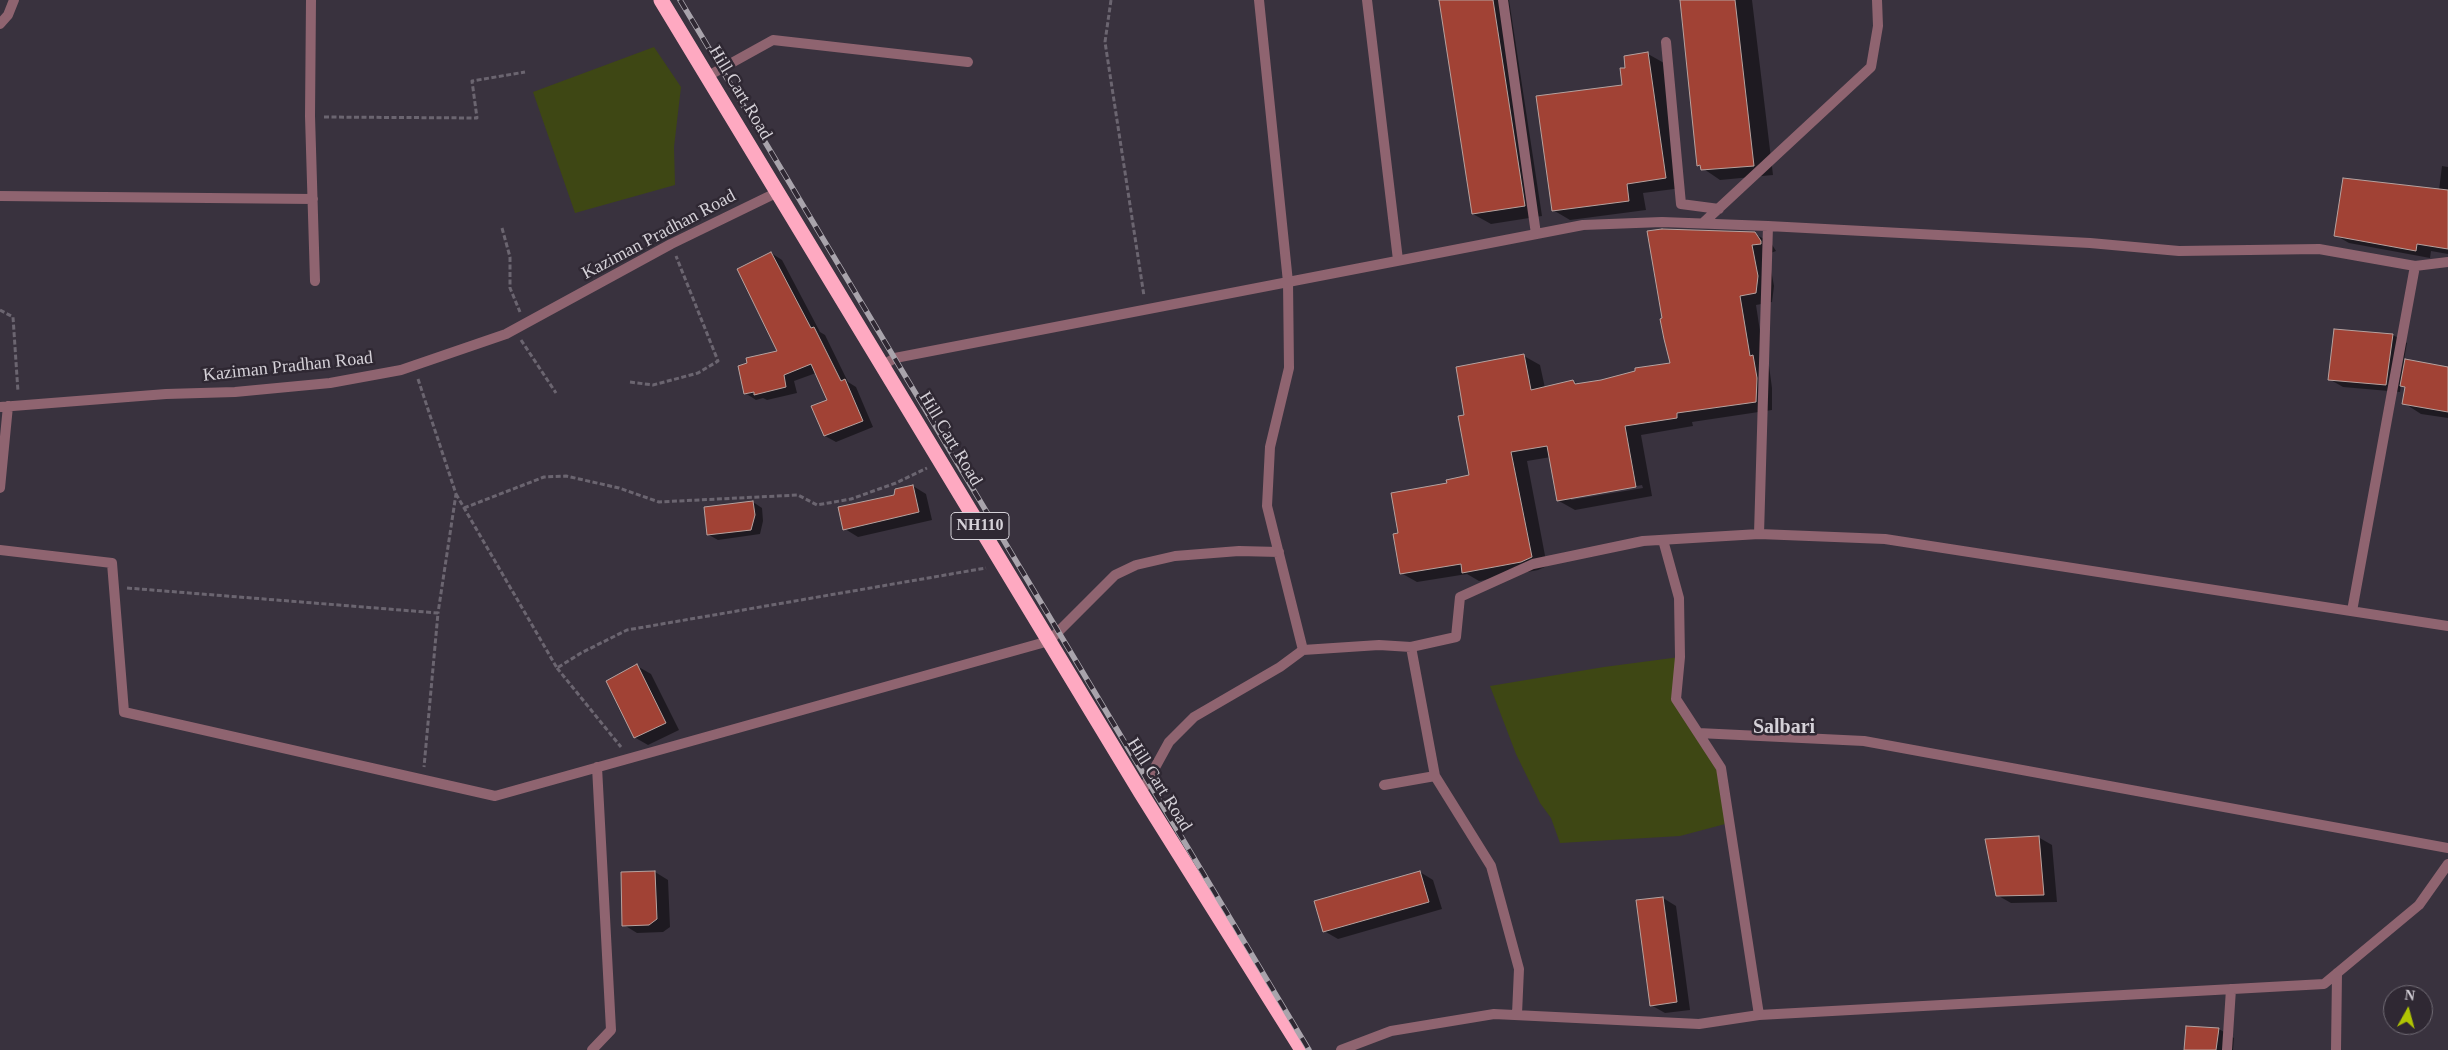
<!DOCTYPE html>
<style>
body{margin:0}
#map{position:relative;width:2448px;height:1050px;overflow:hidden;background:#39323e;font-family:Georgia,serif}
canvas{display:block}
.north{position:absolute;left:2383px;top:985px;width:50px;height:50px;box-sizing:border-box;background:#2f2833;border:1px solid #716c75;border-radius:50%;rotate:7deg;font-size:14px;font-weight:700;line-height:20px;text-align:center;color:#d5d1d8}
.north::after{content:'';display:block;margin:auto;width:18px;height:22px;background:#b0c503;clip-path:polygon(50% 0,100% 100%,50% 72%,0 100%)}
</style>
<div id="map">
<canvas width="2448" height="1050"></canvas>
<div class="north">N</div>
</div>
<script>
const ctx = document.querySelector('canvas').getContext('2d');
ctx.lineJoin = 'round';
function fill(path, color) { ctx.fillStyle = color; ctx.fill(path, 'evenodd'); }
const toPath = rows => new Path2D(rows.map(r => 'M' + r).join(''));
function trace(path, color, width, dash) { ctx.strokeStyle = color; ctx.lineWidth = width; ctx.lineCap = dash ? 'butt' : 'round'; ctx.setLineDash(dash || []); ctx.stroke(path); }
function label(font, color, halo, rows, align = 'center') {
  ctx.font = font + ' Georgia,serif'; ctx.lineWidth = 5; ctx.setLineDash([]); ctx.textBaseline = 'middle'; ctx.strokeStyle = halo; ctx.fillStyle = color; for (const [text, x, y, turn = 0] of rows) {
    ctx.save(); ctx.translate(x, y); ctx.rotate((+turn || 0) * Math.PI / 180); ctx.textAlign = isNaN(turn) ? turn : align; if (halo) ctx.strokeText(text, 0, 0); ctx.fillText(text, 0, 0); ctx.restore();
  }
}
fill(toPath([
 [654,47,681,87,674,147,675,185,575,213,533,92],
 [1680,657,1676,699,1721,768,1729,823,1680,836,1560,843,1551,818,1540,803,1516,754,1490,686,1604,667]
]), '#3e4714');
fill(toPath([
 [1440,0,1509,0,1542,216,1491,224,1473,214],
 [1681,0,1752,0,1773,175,1720,180,1698,165],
 [1648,54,1664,63,1682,188,1643,193,1646,210,1570,220,1553,210,1624,86,1627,69],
 [2442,166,2448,167,2448,254,2431,251,2430,258,2349,243,2335,235,2439,190],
 [1755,234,1771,243,1776,251,1768,254,1774,286,1772,302,1756,305,1765,364,1769,366,1772,388,1772,410,1692,422,1693,426,1641,435,1652,496,1575,510,1559,501,1551,457,1527,461,1547,566,1538,570,1479,581,1467,574,1417,582,1401,573,1399,534,1448,484,1470,476,1466,416,1524,356,1540,365,1545,388,1573,381,1579,384,1601,381,1672,364],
 [1642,485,1643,488,1571,500,1571,498],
 [771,253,782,260,820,332,825,335,848,382,856,387,873,427,836,442,825,436,828,400,816,373,794,381,797,393,767,400,763,398,756,400,745,393,779,352],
 [2335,330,2393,335,2407,343,2404,360,2448,368,2448,418,2421,414,2404,403,2406,388,2401,385,2400,392,2343,387,2329,379],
 [913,486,926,494,932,520,858,537,845,529],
 [753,502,762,508,763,521,760,534,718,540,709,535],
 [637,666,651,674,679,730,648,745,634,737],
 [2038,837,2052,845,2057,902,2011,903,1997,895],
 [655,872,668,880,670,927,663,932,637,933,624,925],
 [1420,872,1433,880,1442,909,1338,939,1324,931],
 [1663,898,1676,906,1690,1010,1665,1013,1651,1005],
 [2219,1029,2234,1038,2233,1050,2186,1050]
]), '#0007');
const building = toPath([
 [1439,0,1493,0,1525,206,1472,214,1439,0],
 [1680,0,1735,0,1754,166,1701,170,1700,165,1697,166,1680,0],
 [1648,52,1666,178,1627,184,1629,201,1552,211,1536,96,1622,85,1620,68,1625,68,1624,56,1648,52],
 [2343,178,2448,190,2448,249,2417,244,2416,251,2334,236,2343,178],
 [1662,229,1755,232,1761,241,1761,244,1752,245,1758,276,1756,293,1740,296,1750,356,1753,355,1757,378,1756,402,1677,413,1677,418,1625,426,1636,487,1557,501,1547,446,1511,452,1532,557,1521,562,1462,573,1461,564,1400,574,1393,534,1398,533,1391,493,1447,483,1446,480,1469,475,1458,416,1464,415,1456,367,1524,354,1531,390,1573,380,1575,384,1601,380,1635,371,1635,368,1670,363,1664,339,1660,319,1662,318,1647,231,1662,229],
 [771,252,811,328,814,327,841,381,845,379,863,421,824,436,811,406,827,400,811,364,784,375,786,387,754,395,754,392,744,394,738,366,747,363,746,358,777,351,737,269,771,252],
 [2334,329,2393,334,2386,385,2328,380,2334,329],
 [2405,359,2448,367,2448,412,2402,404,2405,387,2400,386,2405,359],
 [913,485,919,512,843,530,838,507,894,495,895,489,913,485],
 [753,501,755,515,751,530,707,535,704,507,753,501],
 [637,664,666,723,634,738,606,681,637,664],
 [2039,836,2044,895,1996,896,1985,839,2039,836],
 [655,871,657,919,649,925,622,926,621,872,655,871],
 [1420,871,1429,902,1323,932,1314,901,1420,871],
 [1663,897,1677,1002,1650,1006,1636,900,1663,897],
 [2186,1026,2219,1028,2216,1050,2184,1050,2186,1026]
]);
fill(building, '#a14235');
trace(building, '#b6a29f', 1);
trace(toPath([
 [1111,0,1105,42,1144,296],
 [324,117,477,118,472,81,525,72],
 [502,228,510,257,510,288,520,312],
 [0,310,13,317,18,392],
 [521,340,556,393],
 [418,379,456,494,438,613],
 [630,382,653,385,698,373,718,361,676,256],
 [456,494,557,668,581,653,627,630,986,568],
 [464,508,544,477,566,476,619,488,659,502,798,495,817,505,851,499,896,483,927,468],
 [127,588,438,613,424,767],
 [557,668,621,747]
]), '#6b6570', 3, [5, 2.5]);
trace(toPath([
 [311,0,310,116,315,281],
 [1367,0,1398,260],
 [1503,0,1536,234],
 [0,24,8,15,14,0],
 [1666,42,1681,204,1719,209],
 [708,76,773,40,968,62],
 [0,196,313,199],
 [1703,223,1871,67,1878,26,1877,0],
 [883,365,895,358,1583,225,1662,222,1768,226,2090,243,2179,251,2319,249,2415,266],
 [0,407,166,394,235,392,330,383,401,370,506,334,671,244,778,192],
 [0,488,8,406],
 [1759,534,1768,226],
 [1663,540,1679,598,1680,657,1676,699,1721,768,1759,1015],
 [0,550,112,563,124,712,495,796,1049,641,1115,575,1136,565,1175,556,1239,551,1279,552],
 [2352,611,2415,266,2448,262],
 [1303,650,1379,645,1411,647],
 [1698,733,1864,741,2448,848],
 [1435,776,1491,866,1519,969,1517,1014],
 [1384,785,1435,776,1411,647,1456,637,1460,597,1533,564,1643,541,1759,534,1885,539,2448,626],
 [1141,793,1169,742,1194,717,1280,667,1303,650,1267,506,1270,447,1289,368,1288,282,1259,0],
 [592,1050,611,1030,597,767],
 [1341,1050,1391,1031,1494,1014,1699,1024,1759,1015,2324,984,2419,905,2448,864],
 [2227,1050,2231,989],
 [2336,1050,2337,973]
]), '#8f6470', 10);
trace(toPath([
 [661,0,1141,793,1302,1050]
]), '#fea9c1', 15);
const rail = toPath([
 [680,0,1309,1050]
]);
trace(rail, '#a9a4ac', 5.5);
trace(rail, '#2f2833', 4, [11]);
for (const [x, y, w] of [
 [980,526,58]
]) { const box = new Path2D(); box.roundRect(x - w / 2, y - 13.5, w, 27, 4); ctx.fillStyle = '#2f2833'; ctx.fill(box); trace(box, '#d5d1d8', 1); }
label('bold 16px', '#d5d1d8', null, [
 ["NH110",980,526]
]);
label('18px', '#d5d1d8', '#2f2833', [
 ["Hill Cart Road",740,93,59],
 ["Kaziman Pradhan Road",659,235,-28],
 ["Kaziman Pradhan Road",288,367,-6],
 ["Hill Cart Road",950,439,59],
 ["Hill Cart Road",1159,785,58]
]);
label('bold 20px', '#d5d1d8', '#2f2833', [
 ["Salbari",1784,728]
]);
</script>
